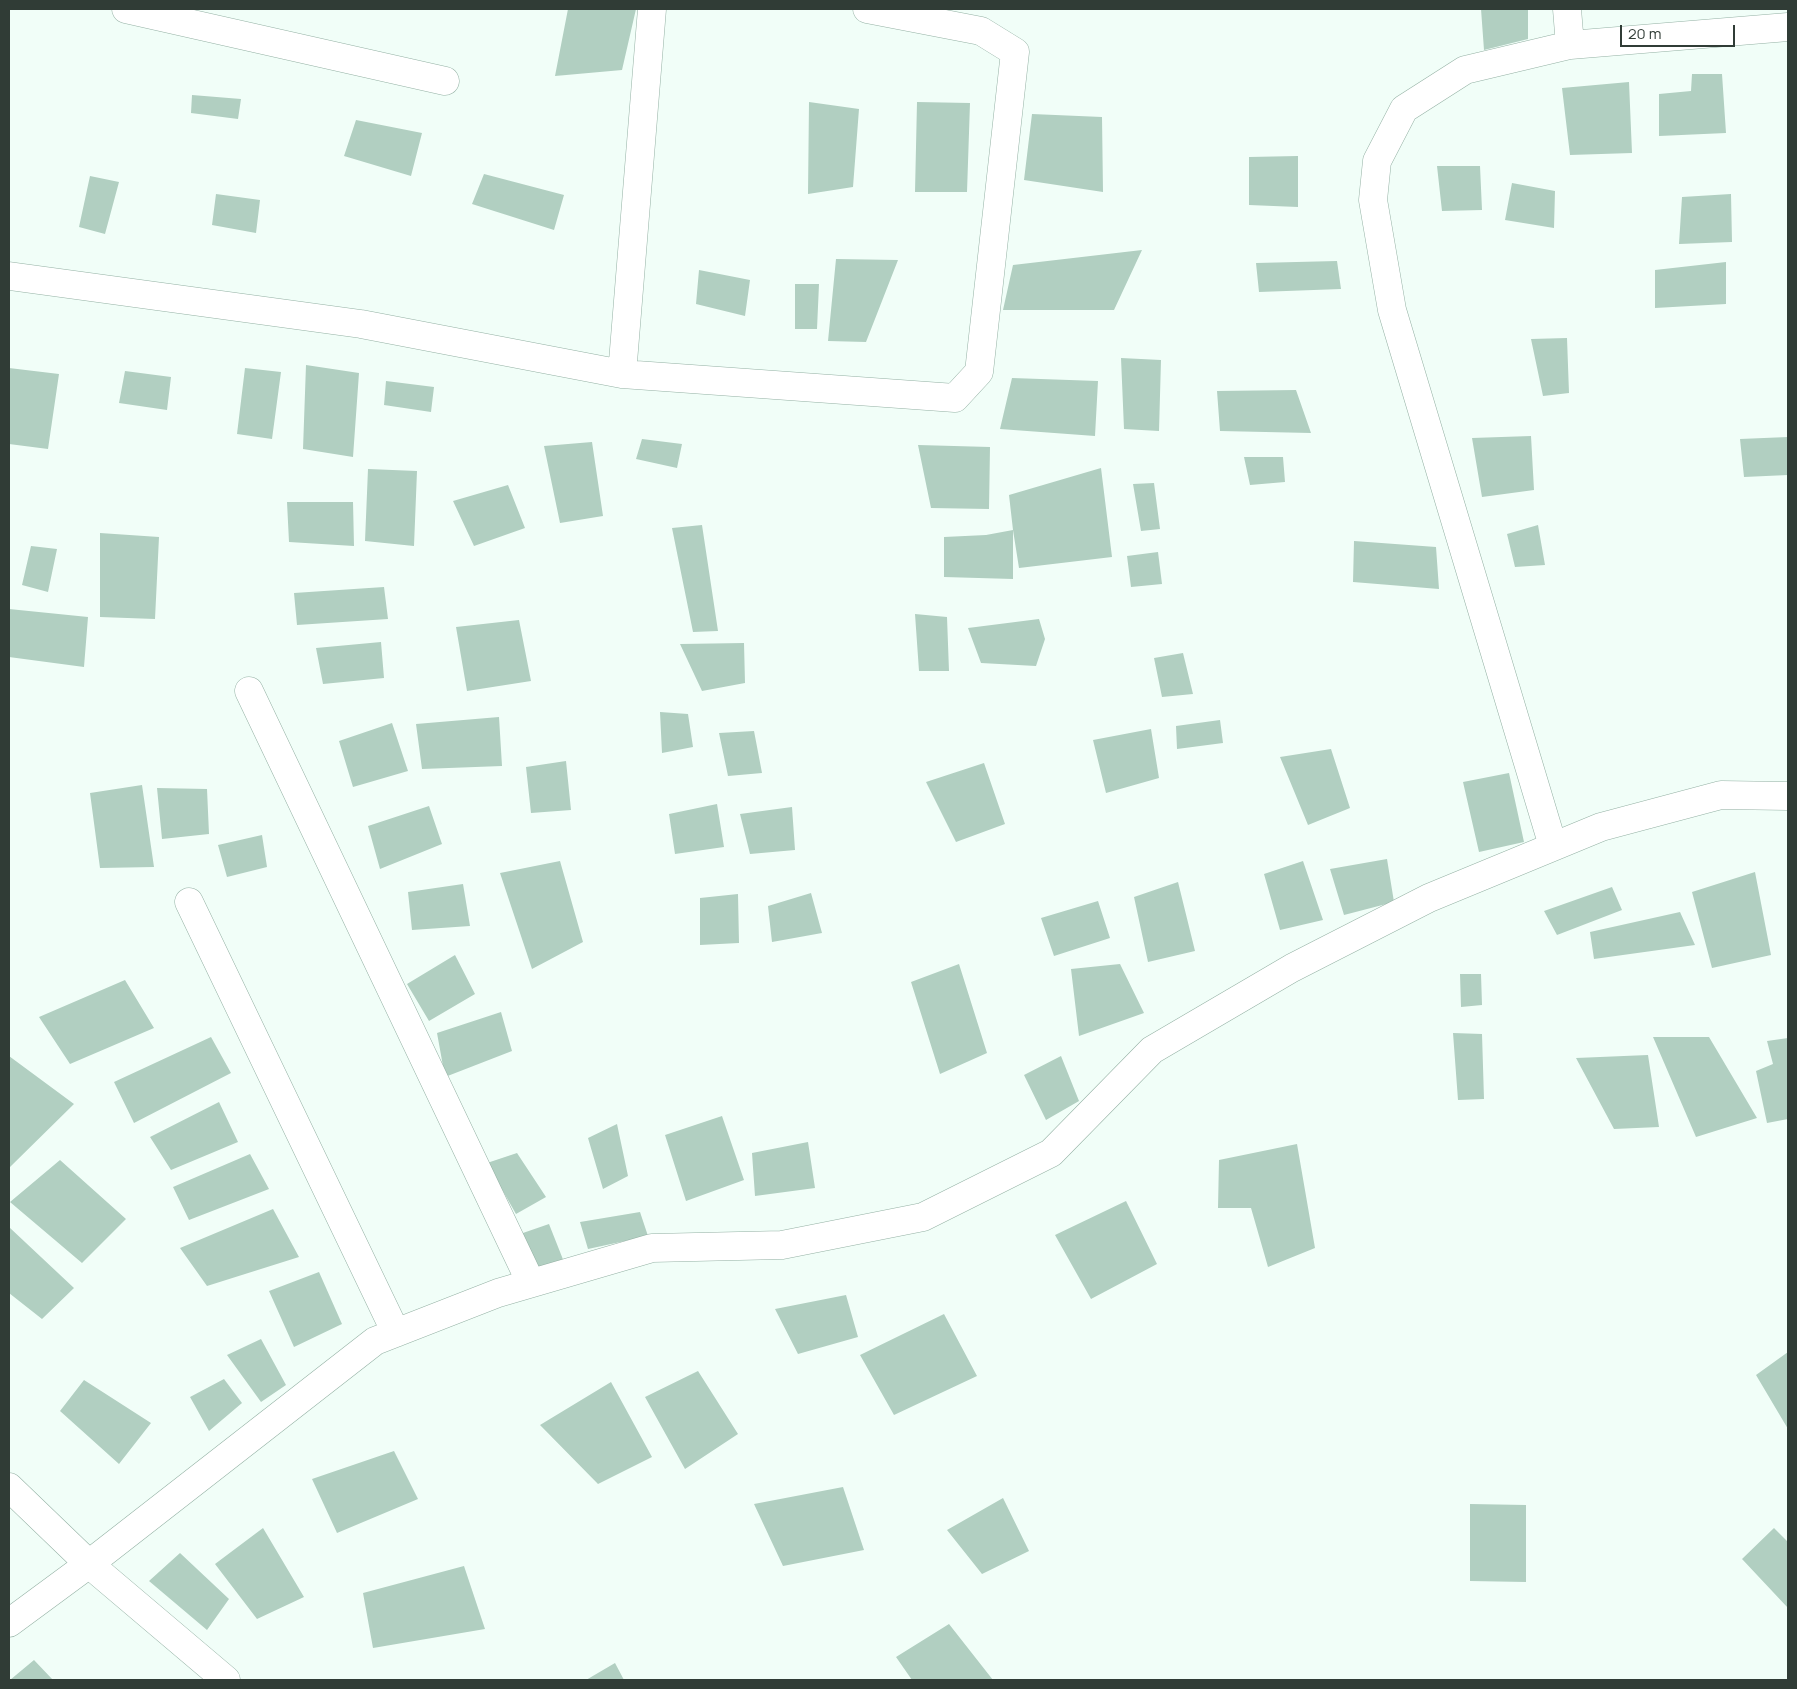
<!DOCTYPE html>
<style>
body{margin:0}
#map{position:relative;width:1797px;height:1689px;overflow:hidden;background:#f1fef8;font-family:Manrope,sans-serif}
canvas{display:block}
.frame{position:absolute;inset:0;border:10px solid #303c36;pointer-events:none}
.scale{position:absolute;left:1620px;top:25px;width:115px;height:22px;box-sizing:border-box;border:2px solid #303c36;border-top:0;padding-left:6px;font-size:15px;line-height:18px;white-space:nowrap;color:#303c36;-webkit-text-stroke:4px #fff;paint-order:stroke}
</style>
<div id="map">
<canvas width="1797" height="1689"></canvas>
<div class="frame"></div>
<div class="scale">20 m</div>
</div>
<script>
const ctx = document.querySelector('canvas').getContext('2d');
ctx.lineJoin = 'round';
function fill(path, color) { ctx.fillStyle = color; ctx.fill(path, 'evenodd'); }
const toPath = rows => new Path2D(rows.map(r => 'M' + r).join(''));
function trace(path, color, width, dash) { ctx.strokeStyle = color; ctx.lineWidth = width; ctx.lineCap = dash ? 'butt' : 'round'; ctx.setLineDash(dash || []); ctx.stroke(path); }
fill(toPath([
 [568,9,636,9,622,70,555,76],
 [1481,9,1528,9,1528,39,1484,50],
 [1692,74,1722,74,1726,133,1659,136,1659,94,1691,91],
 [1629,82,1632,153,1570,155,1562,88],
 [192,95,241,99,238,119,191,113],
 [809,102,859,109,853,187,808,194],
 [917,102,970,103,967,192,915,192],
 [1032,114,1102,117,1103,192,1024,180],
 [356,120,422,133,411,176,344,156],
 [1298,156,1298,207,1249,205,1249,157],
 [1437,166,1480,166,1482,210,1442,211],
 [484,174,564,195,554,230,472,204],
 [90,176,119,182,105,234,79,227],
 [1512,183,1555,191,1554,228,1505,220],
 [216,194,260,200,256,233,212,225],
 [1731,194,1732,242,1679,244,1682,197],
 [1142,250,1114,310,1003,310,1013,265],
 [836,259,898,260,866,342,828,341],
 [1337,261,1341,289,1259,292,1256,263],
 [1726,262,1726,304,1655,308,1655,270],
 [699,270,750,280,745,316,696,304],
 [795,284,819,284,817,329,795,329],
 [1567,338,1569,393,1543,396,1531,339],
 [1121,358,1161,360,1159,431,1124,429],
 [306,365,359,373,353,457,303,449],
 [9,368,59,374,48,449,9,444],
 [245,368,281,372,272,439,237,434],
 [125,371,171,377,167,410,119,403],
 [1012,378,1098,381,1095,436,1000,429],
 [386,381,434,387,431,412,384,405],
 [1296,390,1311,433,1220,431,1217,391],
 [1531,436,1534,490,1482,497,1472,438],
 [1788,437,1788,475,1744,477,1740,439],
 [642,439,682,444,677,468,636,459],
 [592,442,603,516,560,523,544,446],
 [918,445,990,447,989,509,931,508],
 [1244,457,1283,457,1285,482,1250,485],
 [1101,468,1112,557,1019,568,1013,530,1013,579,944,577,944,537,986,535,1013,530,1009,495],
 [368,469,417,471,414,546,365,541],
 [1154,483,1160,529,1141,531,1133,484],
 [508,485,525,528,474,546,453,501],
 [287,502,353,502,354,546,289,542],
 [702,525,718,631,693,632,672,528],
 [1538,525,1545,565,1515,567,1507,534],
 [100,533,159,537,155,619,100,617],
 [1354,541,1436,547,1439,589,1353,582],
 [31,546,57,549,48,592,22,585],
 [1158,552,1162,584,1131,587,1127,556],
 [384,587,388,619,297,625,294,593],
 [9,609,88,617,84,667,9,657],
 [915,614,947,617,949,671,919,671],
 [1039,619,1045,639,1036,666,981,663,968,628],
 [519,620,531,681,467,691,456,627],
 [381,642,384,678,323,684,316,648],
 [744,643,745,683,702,691,680,644],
 [1183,653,1193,694,1162,697,1154,658],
 [660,712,688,714,693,747,662,753],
 [499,717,502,766,422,769,416,724],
 [1220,720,1223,743,1177,749,1176,726],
 [392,723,408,771,353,787,339,741],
 [1151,729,1159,778,1106,793,1093,740],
 [754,731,762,773,728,776,719,733],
 [1331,749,1350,808,1308,825,1280,757],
 [566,761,571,810,531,813,526,767],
 [984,763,1005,824,956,842,926,782],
 [1509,773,1524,842,1479,852,1463,782],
 [142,785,154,867,100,868,90,793],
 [157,788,207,789,209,834,162,839],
 [717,804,724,847,675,854,669,814],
 [429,806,442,844,380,869,368,826],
 [792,807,795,850,750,854,740,814],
 [262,835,267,867,227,877,218,845],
 [1387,859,1394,902,1344,915,1330,869],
 [560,861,583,942,532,969,500,873],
 [1303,861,1323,920,1280,930,1264,874],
 [1755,872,1771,955,1712,968,1692,892],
 [1178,882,1195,951,1148,962,1134,897],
 [463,884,470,926,412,930,408,892],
 [1612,887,1622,910,1557,935,1544,911],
 [811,893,822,933,772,942,768,906],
 [738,894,739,943,700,945,700,898],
 [1098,901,1110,938,1054,956,1041,918],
 [1680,912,1695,945,1594,959,1590,932],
 [455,955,475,994,429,1021,407,984],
 [959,964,987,1053,940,1074,911,982],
 [1120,964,1144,1013,1079,1036,1071,969],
 [1460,974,1481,974,1482,1005,1461,1007],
 [125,980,154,1028,70,1064,39,1017],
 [501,1012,512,1051,445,1077,437,1033],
 [1453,1033,1482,1034,1484,1099,1458,1100],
 [211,1037,231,1073,134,1123,114,1082],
 [1653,1037,1709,1037,1757,1118,1696,1137],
 [1788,1038,1788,1119,1767,1123,1756,1071,1773,1064,1767,1041],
 [1648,1055,1659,1127,1614,1129,1576,1058],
 [9,1056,74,1104,9,1168],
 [1061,1056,1079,1101,1046,1120,1024,1075],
 [219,1102,238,1142,171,1170,150,1137],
 [722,1116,744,1180,686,1201,665,1135],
 [617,1124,628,1176,603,1189,588,1138],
 [808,1142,815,1188,755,1196,752,1153],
 [1297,1144,1315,1248,1268,1267,1251,1208,1218,1208,1219,1160],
 [517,1153,546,1197,516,1214,487,1163],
 [250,1154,269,1189,189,1220,173,1187],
 [60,1160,126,1219,82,1263,10,1202],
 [1126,1201,1157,1264,1091,1299,1055,1235],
 [273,1209,299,1257,207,1286,180,1248],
 [640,1212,648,1236,588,1249,580,1222],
 [549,1224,564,1262,541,1272,520,1234],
 [9,1227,74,1288,42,1319,9,1293],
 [319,1272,342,1324,294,1347,269,1291],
 [846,1295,858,1337,798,1354,775,1309],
 [944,1314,977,1376,894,1415,860,1355],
 [261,1339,286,1385,261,1402,227,1355],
 [1788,1352,1788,1429,1756,1375],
 [698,1371,738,1434,685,1469,645,1397],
 [224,1379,242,1403,209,1431,190,1397],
 [84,1380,151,1423,119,1464,60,1411],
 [611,1382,652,1457,598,1484,540,1425],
 [394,1451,418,1499,337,1533,312,1479],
 [843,1487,864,1550,783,1566,754,1504],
 [1003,1498,1029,1551,982,1574,947,1530],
 [1470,1504,1526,1505,1526,1582,1470,1581],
 [263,1528,304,1597,257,1619,215,1564],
 [1774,1528,1788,1542,1788,1608,1742,1559],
 [180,1553,229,1599,207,1630,149,1581],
 [464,1566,485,1629,373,1648,363,1593],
 [949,1624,993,1680,912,1680,896,1657],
 [34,1660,53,1680,10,1680],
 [615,1663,624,1680,586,1680]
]), '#b1cfc1');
const minor = toPath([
 [126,9,445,81],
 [1567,9,1570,45],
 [9,276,361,324,622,374,955,398,979,372,1015,52,981,31,867,9],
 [622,374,652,9],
 [249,691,531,1283],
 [1553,846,1392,310,1373,200,1377,161,1404,109,1465,70,1570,45,1788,27],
 [189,902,396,1333],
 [9,1623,89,1564,375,1341,498,1293,652,1248,782,1245,923,1217,1051,1153,1152,1050,1292,968,1429,898,1601,827,1721,795,1788,796]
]);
const tertiary = toPath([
 [9,1487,89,1564,226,1680]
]);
trace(minor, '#94b1a4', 29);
trace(tertiary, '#94b1a4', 29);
trace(minor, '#fff', 28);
trace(tertiary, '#fff', 28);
</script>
